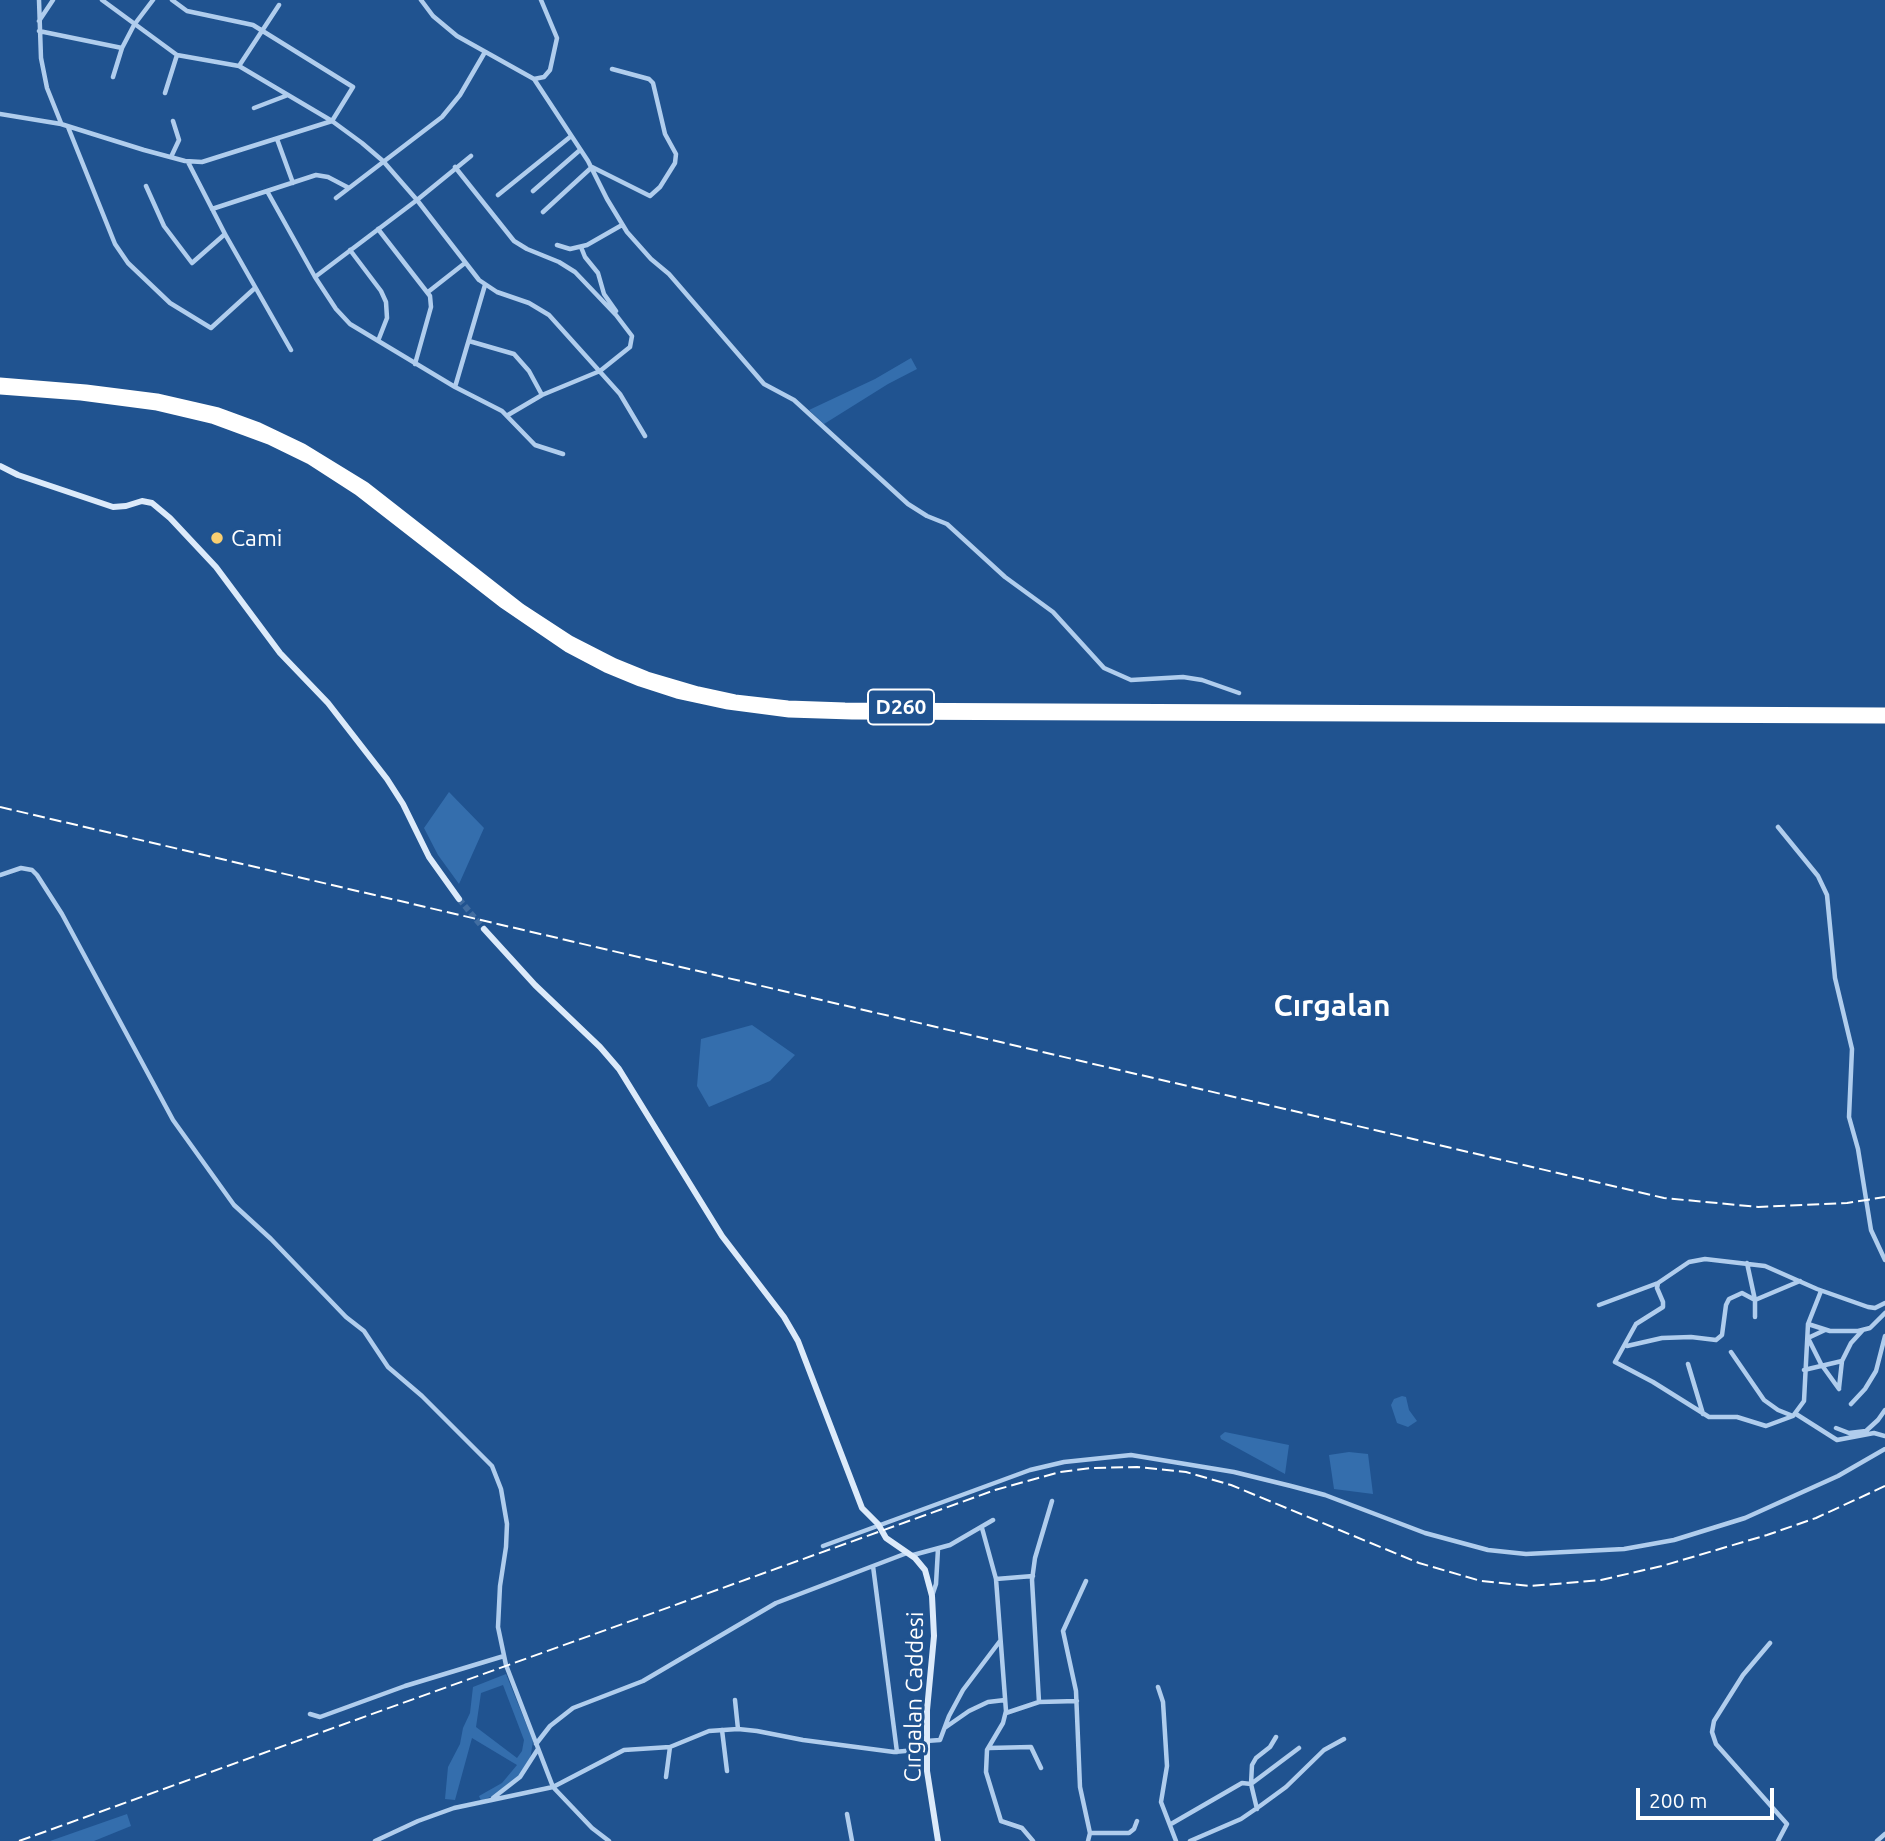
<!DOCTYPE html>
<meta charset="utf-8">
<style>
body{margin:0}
#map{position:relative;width:1885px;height:1841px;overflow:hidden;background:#205390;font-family:Ubuntu,sans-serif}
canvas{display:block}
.scale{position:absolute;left:1636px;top:1788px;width:138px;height:32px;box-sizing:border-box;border:4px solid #fff;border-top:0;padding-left:9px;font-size:21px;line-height:24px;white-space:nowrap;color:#fff;-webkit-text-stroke:5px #205390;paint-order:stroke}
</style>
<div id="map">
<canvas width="1885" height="1841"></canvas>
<div class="scale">200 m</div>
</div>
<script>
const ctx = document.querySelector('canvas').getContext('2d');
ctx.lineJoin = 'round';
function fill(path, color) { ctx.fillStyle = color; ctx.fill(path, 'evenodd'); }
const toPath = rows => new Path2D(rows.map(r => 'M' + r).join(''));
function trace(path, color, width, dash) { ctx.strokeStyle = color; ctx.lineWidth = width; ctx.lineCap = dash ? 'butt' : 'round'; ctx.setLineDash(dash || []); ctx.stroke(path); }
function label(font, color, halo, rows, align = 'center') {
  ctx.font = font + ' Ubuntu,sans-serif'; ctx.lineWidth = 6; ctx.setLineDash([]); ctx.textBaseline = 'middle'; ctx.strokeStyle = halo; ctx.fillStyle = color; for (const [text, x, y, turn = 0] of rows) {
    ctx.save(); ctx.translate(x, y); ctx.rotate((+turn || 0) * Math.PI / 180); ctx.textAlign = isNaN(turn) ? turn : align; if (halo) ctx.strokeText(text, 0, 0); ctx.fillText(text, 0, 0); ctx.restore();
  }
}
fill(toPath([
 [911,358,917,369,888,384,824,424,809,410,875,379],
 [449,792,484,828,459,884,438,855,424,828],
 [752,1025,795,1055,770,1081,709,1107,697,1086,701,1039],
 [1402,1396,1406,1397,1409,1410,1417,1421,1408,1427,1397,1423,1391,1405,1394,1399],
 [1225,1432,1289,1445,1285,1474,1221,1439,1220,1436],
 [1349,1452,1368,1454,1373,1494,1334,1489,1329,1455],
 [506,1674,533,1741,530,1760,521,1775,495,1795,481,1801,479,1796,502,1783,517,1765,472,1738,455,1800,445,1799,448,1767,460,1744,463,1728,470,1713,473,1687],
 [503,1685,524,1740,522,1751,517,1758,476,1727,481,1693],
 [127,1814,131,1826,94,1841,50,1841]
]), '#346ead');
trace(toPath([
 [459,899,484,929]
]), '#416da1', 6, [6, 3]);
trace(toPath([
 [39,0,41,58,47,88,61,123],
 [102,0,177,55,239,66,332,121,362,143,383,161,417,200,479,280,497,292,529,303,549,315,620,394,645,436],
 [421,0,433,16,457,36,534,79,588,161,607,199,627,232,651,259,669,274,764,384,794,400,908,504,927,516,947,524,1005,577,1053,612,1104,668,1131,680,1183,677,1202,680,1239,693],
 [39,21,53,0],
 [39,31,122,48],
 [239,66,279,5],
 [113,77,122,48,134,25,153,0],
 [534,79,544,77,550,70,557,38,541,0],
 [165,93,177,55],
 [254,108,288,95],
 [0,114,61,124,144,150,185,161,202,162,332,121,353,87,253,25,187,11,172,0],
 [68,127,115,244,128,263,170,303,211,328,255,288],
 [277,139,293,183],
 [171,157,179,140,173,121],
 [188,162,225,234,291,350],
 [455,167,514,241,527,249,559,262,575,272,616,315,632,336,630,347,600,371,542,395,508,415],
 [146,186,164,226,192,263,225,234],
 [267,191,315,277,336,309,350,324,455,387,502,411,535,445,563,454],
 [533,191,580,150],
 [498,195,570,137],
 [336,198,442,117,460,95,485,52],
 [212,209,316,175,328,177,349,188],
 [543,212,592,167,650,196,660,187,675,163,676,154,665,134,653,83,649,79,612,69],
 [378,229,430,296,431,307,415,364],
 [557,245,570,249,587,245,622,225],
 [581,247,585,257,598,273,604,294,616,311],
 [350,250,381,291,386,302,387,318,378,341],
 [315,277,417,200,471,156],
 [428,292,465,263],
 [469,341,514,354,529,371,542,395],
 [455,387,485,285],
 [1778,827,1818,876,1827,895,1835,978,1852,1049,1849,1117,1858,1149,1871,1230,1885,1260],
 [0,875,21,868,32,870,37,875,62,914,173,1120,234,1205,271,1239,346,1317,364,1331,388,1367,422,1396,492,1466,501,1489,507,1524,506,1547,500,1586,498,1627,506,1665,553,1787,592,1828,609,1841],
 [1747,1263,1755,1300,1755,1317],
 [1658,1283,1657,1288,1663,1302,1663,1307,1636,1324,1615,1362,1653,1382,1709,1417,1737,1417,1766,1426,1793,1416,1804,1401,1808,1324,1821,1291],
 [1755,1300,1800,1281],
 [1599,1305,1658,1283,1689,1262,1705,1259,1765,1266,1817,1289,1868,1307,1875,1308,1885,1303],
 [1808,1324,1830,1331,1858,1331,1870,1328,1885,1313],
 [1825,1330,1808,1338,1821,1364,1839,1389],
 [1627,1346,1662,1338,1691,1337,1716,1340,1722,1335,1726,1305,1729,1299,1742,1293,1755,1300],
 [1731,1352,1764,1400,1778,1410,1793,1416],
 [1688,1364,1703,1414],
 [1804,1370,1842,1361,1851,1343,1862,1331],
 [1839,1388,1842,1361],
 [1851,1404,1865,1389,1876,1371,1885,1336],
 [1796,1414,1837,1440,1874,1433],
 [1836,1428,1849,1433,1866,1431,1878,1420,1885,1410],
 [1874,1433,1885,1436],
 [982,1528,996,1579,1006,1711,1003,1723,987,1750,986,1772,1001,1821,1022,1828,1033,1841],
 [823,1546,1030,1470,1064,1462,1131,1455,1234,1472,1291,1486,1325,1495,1425,1533,1488,1550,1526,1554,1624,1549,1674,1540,1745,1518,1838,1476,1885,1449],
 [913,1555,950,1545,993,1520],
 [873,1566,897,1752],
 [996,1579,1033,1576],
 [1086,1581,1063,1631,1076,1691,1080,1787,1090,1833,1088,1841],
 [932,1596,936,1584,938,1549],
 [1770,1643,1743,1675,1714,1721,1712,1732,1716,1744,1787,1824,1778,1841],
 [1158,1687,1163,1702,1167,1766,1161,1802,1176,1841],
 [735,1700,738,1729],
 [1039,1702,1032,1580,1035,1558,1052,1501],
 [1006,1713,1039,1702,1077,1701],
 [310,1714,320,1717,405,1686,504,1656],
 [946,1727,969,1711,988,1702,1005,1700],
 [722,1730,727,1771],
 [926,1741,940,1740,949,1716,963,1690,1000,1641],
 [536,1744,550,1726,573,1708,643,1681,776,1603,907,1553],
 [989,1748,1031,1747,1041,1768],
 [666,1777,670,1747],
 [493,1798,520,1777,538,1749],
 [1257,1809,1251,1784,1252,1765,1256,1758,1270,1747,1276,1737],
 [847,1814,852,1841],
 [1171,1824,1242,1783,1251,1784,1299,1748],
 [1090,1833,1129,1833,1134,1829,1137,1821],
 [375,1841,418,1821,454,1808,553,1787,624,1750,670,1747,709,1731,738,1729,757,1731,803,1740,894,1752,927,1749],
 [1190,1841,1241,1819,1260,1806,1286,1787,1324,1750,1344,1739],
 [1877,1841,1885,1834]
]), '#b0cded', 4.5);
trace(toPath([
 [0,466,18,475,113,507,126,506,142,501,152,503,170,518,216,567,280,653,328,703,387,779,403,804,429,857,459,899],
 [484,929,535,985,600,1047,619,1069,722,1236,784,1317,798,1341,862,1508,878,1524,886,1538,915,1558,925,1570,932,1596,934,1636,927,1710,927,1771,938,1841]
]), '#dceafa', 6);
trace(toPath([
 [0,382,86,389,157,398,218,412,259,427,303,448,365,486,521,608,570,640,615,663,647,676,698,691,735,699,788,705,845,707,1885,712],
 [0,390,81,396,157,406,212,419,269,440,310,460,358,491,502,603,568,648,606,668,640,682,677,694,728,705,789,713,852,715,1885,719]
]), '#fff', 9);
trace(toPath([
 [0,807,1664,1198,1758,1207,1847,1203,1885,1197],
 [19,1841,995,1490,1060,1472,1091,1468,1137,1467,1186,1472,1231,1485,1419,1563,1481,1581,1531,1586,1601,1580,1662,1566,1767,1535,1816,1518,1885,1486]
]), '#fff', 2, [12, 5]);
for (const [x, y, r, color] of [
 [217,538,7,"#facf71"]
]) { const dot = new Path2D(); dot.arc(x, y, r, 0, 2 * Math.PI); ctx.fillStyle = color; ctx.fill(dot); trace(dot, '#205390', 2.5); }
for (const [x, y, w] of [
 [901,707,66]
]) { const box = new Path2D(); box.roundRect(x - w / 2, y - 17.5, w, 35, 5); ctx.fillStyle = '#205390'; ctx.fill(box); trace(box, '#fff', 2); }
label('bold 21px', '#fff', null, [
 ["D260",901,707]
]);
label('23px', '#fff', '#205390', [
 ["Cami",231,538]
], 'left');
label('23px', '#fff', '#205390', [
 ["Cırgalan Caddesi",914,1697,-89]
]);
label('bold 30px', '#fff', '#205390', [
 ["Cırgalan",1332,1006]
]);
</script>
